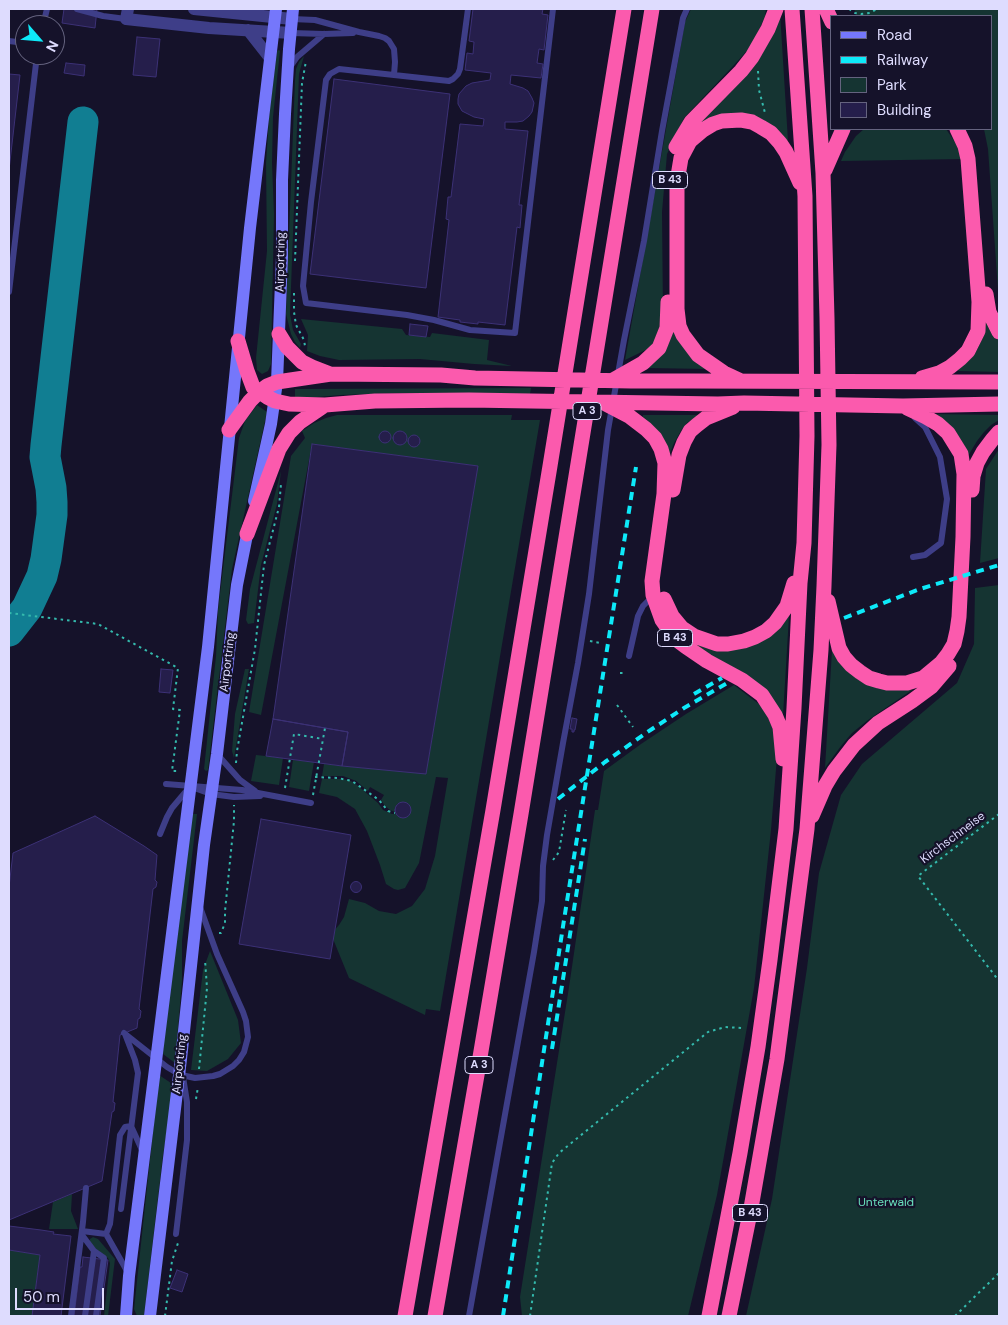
<!DOCTYPE html>
<style>
body{margin:0}
#map{position:relative;width:1008px;height:1325px;overflow:hidden;background:#15122a;font-family:"DM Sans",sans-serif}
canvas{display:block}
.frame{position:absolute;inset:0;border:10px solid #dedcfe;pointer-events:none}
.legend{position:absolute;left:830px;top:15px;width:162px;height:115px;box-sizing:border-box;background:#15122a;border:1px solid #65637f;margin:0;padding:6px 9px;list-style:none;font-size:15px;color:#dedcfe}
.legend li{display:flex;align-items:center;gap:10px;height:25px}
.legend b{width:25px;border:1px solid #65637f}
.north{position:absolute;left:15px;top:15px;width:50px;height:50px;box-sizing:border-box;background:#15122a;border:1px solid #65637f;border-radius:50%;rotate:117deg;font-size:14px;font-weight:700;line-height:20px;text-align:center;color:#dedcfe}
.north::after{content:'';display:block;margin:auto;width:18px;height:22px;background:#0deaf9;clip-path:polygon(50% 0,100% 100%,50% 72%,0 100%)}
.scale{position:absolute;left:15px;top:1288px;width:89px;height:22px;box-sizing:border-box;border:2px solid #dedcfe;border-top:0;padding-left:6px;font-size:15px;line-height:18px;white-space:nowrap;color:#dedcfe;-webkit-text-stroke:4px #15122a;paint-order:stroke}
</style>
<div id="map">
<canvas width="1008" height="1325"></canvas>
<div class="frame"></div>
<ul class="legend">
<li><b style="height:6px;background:#7577fb"></b>Road</li>
<li><b style="height:6px;background:#0deaf9"></b>Railway</li>
<li><b style="height:14px;background:#153432"></b>Park</li>
<li><b style="height:14px;background:#251e4b"></b>Building</li>
</ul>
<div class="north">N</div>
<div class="scale">50 m</div>
</div>
<script>
const ctx = document.querySelector('canvas').getContext('2d');
ctx.lineJoin = 'round';
function fill(path, color) { ctx.fillStyle = color; ctx.fill(path, 'evenodd'); }
const toPath = rows => new Path2D(rows.map(r => 'M' + r).join(''));
function trace(path, color, width, dash) { ctx.strokeStyle = color; ctx.lineWidth = width; ctx.lineCap = dash ? 'butt' : 'round'; ctx.setLineDash(dash || []); ctx.stroke(path); }
function label(font, color, halo, rows, align = 'center') {
  ctx.font = font + ' "DM Sans",sans-serif'; ctx.lineWidth = 4.5; ctx.setLineDash([]); ctx.textBaseline = 'middle'; ctx.strokeStyle = halo; ctx.fillStyle = color; for (const [text, x, y, turn = 0] of rows) {
    ctx.save(); ctx.translate(x, y); ctx.rotate((+turn || 0) * Math.PI / 180); ctx.textAlign = isNaN(turn) ? turn : align; if (halo) ctx.strokeText(text, 0, 0); ctx.fillText(text, 0, 0); ctx.restore();
  }
}
fill(toPath([
 [691,9,766,9,765,16,753,44,734,65,684,118,667,154,662,212,663,313,660,332,650,348,625,360,685,22],
 [854,9,999,9,999,304,988,149,984,129,992,129,992,16,857,16],
 [780,12,788,141,784,137,760,119,692,131,755,65,769,42],
 [279,50,280,51,273,117,272,163,274,214,271,364,268,371,262,374,257,370,256,358,267,251,266,163,269,117,277,51],
 [304,56,299,74,290,314,293,330,301,344,300,348,295,342,291,334,286,314,295,80,296,69,299,62],
 [864,129,946,129,959,148,962,159,841,161,845,152,856,136],
 [301,319,402,329,406,335,430,337,432,333,489,340,487,360,512,366,474,364,420,359,339,360,320,356,307,351,308,335],
 [673,320,708,369,647,368],
 [985,322,988,322,992,331,999,341,999,372,958,371,959,368,970,359,978,348,982,338],
 [531,388,530,394,399,393,341,395,295,399,295,389],
 [257,405,267,412,232,569,208,770,206,771,204,769,216,656,218,610,239,438,245,421],
 [933,414,999,415,999,420,991,425,984,432,977,441,968,456],
 [337,415,512,415,511,420,540,420,440,1011,426,1009,425,1015,349,978,331,934,339,925,344,917,349,899,365,903,379,911,396,914,412,906,425,889,435,856,448,778,436,777,419,863,405,888,398,890,394,889,386,884,380,865,367,831,355,809,337,797,319,793,322,779,342,779,351,781,357,785,378,803,383,810,392,814,396,814,402,818,407,817,410,813,410,808,405,802,397,804,395,812,390,810,385,806,381,800,384,795,370,787,368,791,356,781,351,779,343,776,322,776,324,764,342,766,426,773,478,466,312,444,261,715,249,712,291,456,305,438,302,431,314,423,326,418],
 [643,415,699,415,687,423,682,429,674,443,670,453,669,453,647,420,643,417],
 [999,449,999,558,980,563,986,469],
 [281,471,277,504,261,565,254,623,248,624,246,620,250,589],
 [999,585,999,1316,746,1316,772,1199,807,968,819,873,841,795,862,764,957,683,974,644,975,588],
 [789,616,783,716,693,644,690,640,710,647],
 [832,650,844,665,912,690,868,720,852,733,841,746,825,768],
 [245,669,249,669,234,758,232,751,235,714],
 [734,685,764,708,776,737,777,757,771,830,754,988,717,1195,688,1316,522,1316,520,1297,569,987,595,810,598,810,604,771,641,744,686,714],
 [256,755,283,758,279,785,251,781],
 [293,760,314,762,309,791,289,787],
 [192,814,197,814,182,941,182,981,175,1063,163,1054,164,1039],
 [210,951,238,1020,241,1043,228,1059,207,1071,191,1070,203,970],
 [159,1075,174,1085,163,1155,144,1316,137,1316,134,1309],
 [72,1194,71,1211,78,1229,49,1229,53,1202],
 [93,1237,98,1239,115,1259,108,1316,104,1316,110,1263,108,1258,93,1247,90,1243,90,1239],
 [9,1250,40,1255,32,1316,9,1316]
]), '#153432');
trace(toPath([
 [9,631,27,608,42,576,46,559,52,515,52,502,51,488,45,457,46,445,83,122]
]), '#117e92', 31);
const building = toPath([
 [64,9,97,9,95,28,62,23,64,9],
 [473,9,543,9,542,14,548,15,544,50,539,49,537,63,543,64,541,78,511,75,510,84,523,88,528,91,532,98,534,103,532,112,529,116,523,121,517,122,505,122,505,129,528,131,519,205,522,205,520,228,517,227,505,325,478,322,478,324,460,322,460,320,438,317,449,220,446,219,448,197,451,197,460,124,483,126,484,119,474,117,462,111,458,104,458,99,459,94,466,86,472,83,490,80,491,73,465,70,467,53,473,54,474,42,469,41,473,9],
 [137,37,160,39,156,77,133,75,137,37],
 [66,63,85,65,84,76,64,73,66,63],
 [9,74,20,75,9,170,9,74],
 [334,79,450,94,426,288,310,274,334,79],
 [410,324,428,326,426,337,409,335,410,324],
 '379 437a6 6 0 1 1 12 0a6 6 0 1 1-12 0Z',
 '393 438a7 7 0 1 1 14 0a7 7 0 1 1-14 0Z',
 '408 441a6 6 0 1 1 12 0a6 6 0 1 1-12 0Z',
 [312,444,478,466,426,774,342,766,348,732,273,719,312,444],
 [161,669,173,670,170,693,159,692,161,669],
 [572,718,577,719,575,730,574,730,574,732,572,732,572,729,570,729,572,718],
 [273,719,348,732,342,766,266,756,273,719],
 '395 810a8 8 0 1 1 16 0a8 8 0 1 1-16 0Z',
 [95,816,144,846,157,855,155,880,157,882,156,887,153,889,139,1009,141,1011,140,1018,138,1019,137,1028,120,1035,113,1102,115,1103,114,1111,112,1112,102,1181,9,1220,9,887,13,853,95,816],
 [261,819,351,835,330,959,239,944,261,819],
 '350.5 887a5.5 5.5 0 1 1 11 0a5.5 5.5 0 1 1-11 0Z',
 [9,1226,41,1230,54,1232,53,1234,71,1236,61,1316,32,1316,40,1255,9,1250,9,1226],
 [83,1257,108,1260,100,1316,74,1316,80,1267,82,1267,83,1257],
 [177,1270,188,1274,182,1292,170,1288,177,1270]
]);
fill(building, '#251e4b');
trace(building, '#3c3176', 1);
trace(toPath([
 [849,9,855,13,861,14,870,13,877,9],
 [758,71,759,90,765,113],
 [295,261,302,83,306,61],
 [294,293,294,312,296,325,304,340,305,346],
 [9,613,98,624,178,668,173,709,180,710,172,771,180,771],
 [590,641,600,643],
 [620,673,624,673],
 [617,705,633,727],
 [236,763,237,751,255,649,264,565,279,507,281,484],
 [315,777,338,778,352,781,379,800,388,811,395,813],
 [285,788,294,734,323,739],
 [313,795,325,728],
 [999,814,918,876,999,981],
 [553,860,559,852,566,810],
 [219,933,221,933,225,923,225,911,234,821,234,805],
 [199,1069,207,988,205,960],
 [196,1099,198,1087],
 [165,1316,172,1261,178,1243],
 [530,1316,552,1163,559,1153,708,1032,725,1027,743,1028],
 [955,1316,999,1273]
]), '#34baad', 2, [2.5, 4]);
trace(toPath([
 [77,9,103,16,126,19],
 [468,9,460,69,458,74,453,79,449,81,339,69,330,74,326,80,311,202,303,286,306,303,407,315,434,320,470,330,515,333,553,9],
 [292,19,315,20,359,32,379,36,385,38,389,41,394,49,395,62,394,75],
 [43,25,47,9],
 [291,33,324,34,353,33],
 [9,41,25,43],
 [290,67,297,57,324,34],
 [9,292,37,55],
 [913,557,925,555,941,543,947,499,940,457,925,427,915,418],
 [629,656,638,616,643,606,653,596],
 [217,754,240,780,255,791],
 [166,784,242,790,311,803],
 [197,789,211,794,234,797,260,796],
 [160,834,167,817,172,808,188,789],
 [124,1033,167,1067,177,1073,186,1076,195,1078,213,1076,220,1074,233,1066,239,1060,244,1052,248,1037,246,1021,243,1012,217,954,200,907],
 [121,1209,138,1073,135,1060,125,1034],
 [82,1231,106,1234,127,1271],
 [106,1234,110,1224,120,1135,125,1127,131,1126,142,1150],
 [176,1234,187,1140,187,1102,183,1077],
 [82,1235,94,1251,85,1316],
 [94,1251,104,1258,96,1316],
 [71,1316,83,1222,86,1188],
 [469,1316,534,952,542,901,543,866,547,835,563,743,578,663,589,594,608,430,624,340,644,241,662,131,683,18,687,9]
]), '#3e3e88', 6);
trace(toPath([
 [128,9,126,19,209,28,291,33],
 [194,9,292,19],
 [248,30,270,58]
]), '#3e3e88', 12);
trace(toPath([
 [254,501,271,424,277,382,282,257,282,180,285,114,289,49,293,9],
 [126,1316,129,1276,208,647,250,228,276,9],
 [150,1316,181,1059,204,845,217,754,237,585,249,525]
]), '#7577fb', 12);
trace(toPath([
 [826,9,832,22],
 [676,147,691,122,741,71,752,57,768,29,776,9],
 [825,170,843,129],
 [986,294,989,312,999,332],
 [279,334,287,347,302,362,312,367,330,374],
 [238,341,247,371,253,387,267,397,275,401,289,404,325,405,375,401,469,400,718,404,744,403,903,406,999,404],
 [922,378,939,373,950,367,960,359,968,351,978,331,979,302,968,159,965,146,957,129],
 [613,380,643,363,659,348,667,328,668,302],
 [739,380,724,373,698,355,683,335,679,326,677,309,677,182,681,158,690,141,703,130,713,124,722,121,741,120,752,122,761,127,771,133,780,143,786,152,800,183],
 [606,404,629,416,646,429,655,438,661,449,665,463,664,494,652,581,653,595,662,620,669,630,677,640,685,646,707,661,742,680,762,695,775,715,780,727,783,759],
 [229,430,250,401,259,392,267,386,277,382,331,374,441,375,475,378,631,381,689,381,999,382],
 [673,490,679,455,684,442,690,431,697,425,706,418,733,407],
 [972,490,973,476,977,463,983,452,992,440,999,432],
 [247,534,279,449,289,433,300,422,325,405],
 [664,599,672,616,682,628,694,636,717,644,728,644,744,641,755,637,766,631,775,623,787,606,794,583],
 [828,601,839,648,844,657,851,665,860,672,869,678,879,681,887,683,907,683,923,678,941,663,948,654,954,644,957,631,959,617,963,537,964,474,961,454,948,433,938,424,926,417,907,408],
 [812,816,825,786,834,771,854,745,878,723,912,701,931,687,949,666],
 [405,1316,493,810,550,466,624,9],
 [435,1316,477,1075,521,814,652,9],
 [709,1316,740,1153,758,1047,770,960,786,829,794,708,800,583,804,543,807,436,805,196,792,9],
 [729,1316,751,1208,777,1059,807,829,821,650,824,586,829,445,827,318,823,173,812,9]
]), '#fb5aad', 15);
trace(toPath([
 [844,618,920,589,999,565],
 [694,694,722,678],
 [558,799,605,762,646,733,684,708,729,682],
 [552,1049,585,839],
 [503,1316,564,920,636,467]
]), '#0deaf9', 4, [8, 6]);
for (const [x, y, w] of [
 [670,180,35],
 [587,411,28],
 [675,638,35],
 [479,1065,28],
 [750,1213,35]
]) { const box = new Path2D(); box.roundRect(x - w / 2, y - 8.5, w, 17, 4); ctx.fillStyle = '#15122a'; ctx.fill(box); trace(box, '#dedcfe', 1); }
label('bold 11px', '#dedcfe', null, [
 ["B 43",670,180],
 ["A 3",587,411],
 ["B 43",675,638],
 ["A 3",479,1065],
 ["B 43",750,1213]
]);
label('12px', '#dedcfe', '#15122a', [
 ["Airportring",281,262,-89],
 ["Airportring",228,662,-83],
 ["Kirchschneise",953,838,-37],
 ["Airportring",180,1064,-84]
]);
label('12px', '#68debc', '#15122a', [
 ["Unterwald",886,1203]
]);
</script>
